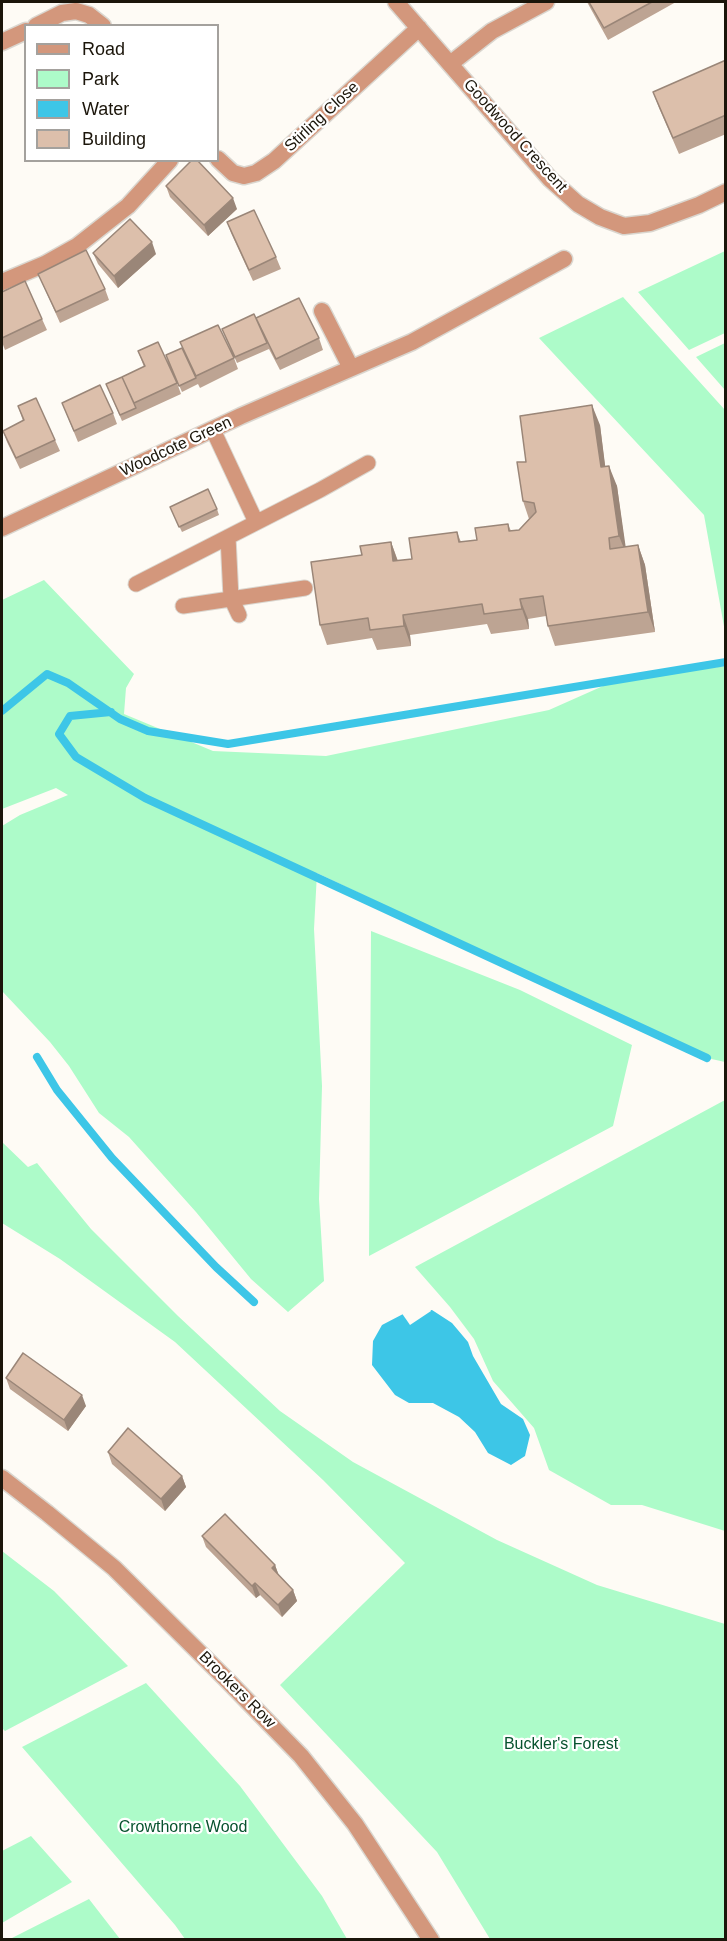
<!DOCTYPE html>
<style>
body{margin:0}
#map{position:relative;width:727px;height:1941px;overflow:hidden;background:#fefbf5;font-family:Helvetica,sans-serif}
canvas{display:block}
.frame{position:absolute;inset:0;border:3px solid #1b150a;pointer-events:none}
.legend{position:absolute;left:24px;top:24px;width:195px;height:138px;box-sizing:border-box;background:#fff;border:2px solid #a4a19d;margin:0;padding:8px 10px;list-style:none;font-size:18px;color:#1b150a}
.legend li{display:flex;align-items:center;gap:12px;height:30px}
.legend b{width:30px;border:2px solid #a4a19d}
</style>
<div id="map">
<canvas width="727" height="1941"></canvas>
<div class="frame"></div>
<ul class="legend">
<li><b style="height:8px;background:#d3977c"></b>Road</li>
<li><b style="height:16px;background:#adfbc9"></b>Park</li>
<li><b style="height:16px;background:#3dc6e7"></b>Water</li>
<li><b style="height:16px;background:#dcbfab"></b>Building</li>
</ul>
</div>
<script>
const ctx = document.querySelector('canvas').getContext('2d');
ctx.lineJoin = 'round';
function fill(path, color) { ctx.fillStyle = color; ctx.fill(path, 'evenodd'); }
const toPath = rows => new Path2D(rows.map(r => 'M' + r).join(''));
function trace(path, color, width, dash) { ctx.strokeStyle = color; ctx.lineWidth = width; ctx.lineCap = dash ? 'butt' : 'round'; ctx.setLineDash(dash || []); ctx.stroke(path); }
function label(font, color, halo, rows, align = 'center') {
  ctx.font = font + ' Helvetica,sans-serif'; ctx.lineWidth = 4.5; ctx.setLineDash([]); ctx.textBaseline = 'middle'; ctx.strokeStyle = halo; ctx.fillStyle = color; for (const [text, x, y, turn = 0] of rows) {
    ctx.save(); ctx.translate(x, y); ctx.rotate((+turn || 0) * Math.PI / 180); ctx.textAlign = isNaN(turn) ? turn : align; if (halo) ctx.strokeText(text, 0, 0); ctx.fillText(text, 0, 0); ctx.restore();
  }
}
fill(toPath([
 [725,251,725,333,689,350,638,292],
 [623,297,725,410,725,632,704,515,539,338],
 [725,343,725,390,696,357],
 [44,580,134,674,126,688,124,714,213,751,326,756,549,710,612,682,725,666,725,1062,707,1058,317,873,314,929,322,1086,319,1199,324,1281,288,1312,251,1279,196,1212,129,1137,99,1113,69,1066,50,1042,2,991,2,826,20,815,68,795,56,788,2,809,2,600],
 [371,931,520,990,632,1045,613,1126,369,1256],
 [725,1100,725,1531,642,1505,611,1505,549,1470,534,1428,493,1381,474,1339,450,1307,415,1267],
 [2,1142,28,1167,37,1163,91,1229,178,1316,280,1411,353,1462,497,1540,597,1585,725,1624,725,1939,490,1939,437,1852,280,1685,405,1563,323,1480,175,1342,60,1259,2,1223],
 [2,1551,54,1591,128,1666,5,1731,2,1728],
 [146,1683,240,1786,322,1896,347,1939,185,1939,175,1925,22,1747],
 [31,1836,72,1882,2,1923,2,1851],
 [89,1899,120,1939,8,1939,12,1938]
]), '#adfbc9');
fill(toPath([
 [432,1310,452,1323,468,1342,473,1356,501,1404,523,1419,530,1435,525,1456,511,1465,488,1453,475,1432,459,1417,433,1403,409,1403,395,1395,372,1365,373,1341,382,1325,405,1313]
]), '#3dc6e7');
fill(toPath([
 [429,1307,431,1311,410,1325,401,1312]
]), '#fefbf5');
trace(toPath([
 [2,711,47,674,68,683,120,719,148,731,228,744,726,662],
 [111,712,70,716,59,734,76,757,145,798,707,1058],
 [37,1057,57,1090,112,1158,216,1267,254,1302]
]), '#3dc6e7', 8);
const service = toPath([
 [213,430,256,522],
 [228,537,231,598,239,615],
 [136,584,320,490,368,463],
 [183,606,305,588]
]);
const minor = toPath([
 [396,2,550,179,578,204,600,217,624,226,650,223,699,205,726,192],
 [36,26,62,13,76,11,89,15,103,26],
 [2,42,26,31],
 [450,64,492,31,546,2],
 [218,159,233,173,244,176,256,173,274,161,419,28],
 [2,282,45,264,77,246,128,206,170,160],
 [322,311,351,368],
 [2,528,241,416,412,342,564,259],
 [2,1478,47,1513,114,1568,226,1679,301,1756,355,1824,431,1940]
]);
trace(service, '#dad6cf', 17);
trace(minor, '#dad6cf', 19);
trace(service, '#d3977c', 15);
trace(minor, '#d3977c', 16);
fill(toPath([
 [587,2,676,2,608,40],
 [726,60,726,134,679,154,659,108,653,92],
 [166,186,237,209,208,236,170,197],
 [227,222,276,257,281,269,253,281,231,233],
 [93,253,156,254,118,288,98,264],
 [38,274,105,289,109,300,60,323,43,285],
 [2,292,42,319,47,330,5,350,2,342],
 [258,323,319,338,323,350,280,370,269,349,237,363,222,329],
 [138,351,177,383,181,394,122,421,106,384,144,367],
 [166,355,234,358,238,369,200,388,198,384,182,392],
 [62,403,113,413,117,424,78,442],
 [18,406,55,440,60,451,20,469,7,442,3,431,23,421],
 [600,425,605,467,617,486,625,547,638,545,645,565,655,632,555,646,548,626,546,616,528,619,529,629,491,634,487,624,410,635,411,646,377,650,372,638,327,645,320,625,362,555,391,542,398,561,412,559,457,532,461,542,477,540,508,524,511,531,519,530,529,519,523,501,526,462],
 [170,507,217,509,219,515,182,532],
 [6,1378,86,1406,68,1431,10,1389],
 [108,1452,182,1476,186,1487,165,1511,112,1464],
 [202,1536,275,1565,279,1576,293,1590,297,1601,282,1617,260,1595,256,1598,206,1547]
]), '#bda493');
fill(toPath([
 [233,198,237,209,208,236,204,225],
 [152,242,156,254,118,288,114,276],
 [592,405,600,425,608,488,601,467],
 [609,466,617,486,627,556,619,536],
 [391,542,398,562,393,561],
 [638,545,645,565,655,632,648,612],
 [520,599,528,619,529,629,522,609],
 [403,615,410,635,411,646,404,626],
 [82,1395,86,1406,68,1431,64,1420],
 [182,1476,186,1487,165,1511,161,1499],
 [275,1565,279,1576,272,1568],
 [255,1583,260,1595,256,1598,252,1586],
 [293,1590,297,1601,282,1617,278,1605]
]), '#9a8678');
const building = toPath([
 [589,2,652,2,604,28,589,2],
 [726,60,726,115,673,138,653,92,726,60],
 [192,160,197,160,233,198,204,225,166,186,192,160],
 [254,210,276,257,249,270,227,222,254,210],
 [130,219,152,242,114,276,93,253,130,219],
 [86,250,105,289,56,312,38,274,86,250],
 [25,281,42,319,2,338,2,292,25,281],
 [299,298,319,338,276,359,256,318,299,298],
 [254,314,267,343,235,357,222,329,254,314],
 [218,325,234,358,196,376,180,342,218,325],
 [158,342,177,383,134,403,122,377,145,366,138,351,158,342],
 [182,348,196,378,179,386,166,355,182,348],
 [122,377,136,408,120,415,106,384,122,377],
 [100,385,113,413,74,431,62,403,100,385],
 [36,398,55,440,16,458,3,431,24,420,18,406,36,398],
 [592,405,601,467,609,466,619,536,609,538,610,549,638,545,648,612,548,626,543,596,520,599,522,609,484,614,482,604,403,615,404,626,370,630,368,618,320,625,311,562,362,555,360,546,391,542,393,561,412,559,409,538,457,532,459,542,477,540,475,528,508,524,509,531,519,530,536,512,534,503,523,501,517,462,526,462,520,416,592,405],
 [208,489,217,509,179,527,170,507,208,489],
 [23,1353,82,1395,64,1420,6,1378,23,1353],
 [128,1428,182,1476,161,1499,108,1452,128,1428],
 [225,1514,275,1565,272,1568,293,1590,278,1605,255,1583,252,1586,202,1536,225,1514]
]);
fill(building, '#dcbfab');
trace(building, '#9a8678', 1.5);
label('16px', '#1b150a', '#fff', [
 ["Stirling Close",322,117,-43],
 ["Goodwood Crescent",515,136,48],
 ["Woodcote Green",176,447,-25],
 ["Brookers Row",237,1690,45]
]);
label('16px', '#07522e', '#fff', [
 ["Buckler's Forest",561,1745],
 ["Crowthorne Wood",183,1828]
]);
</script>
